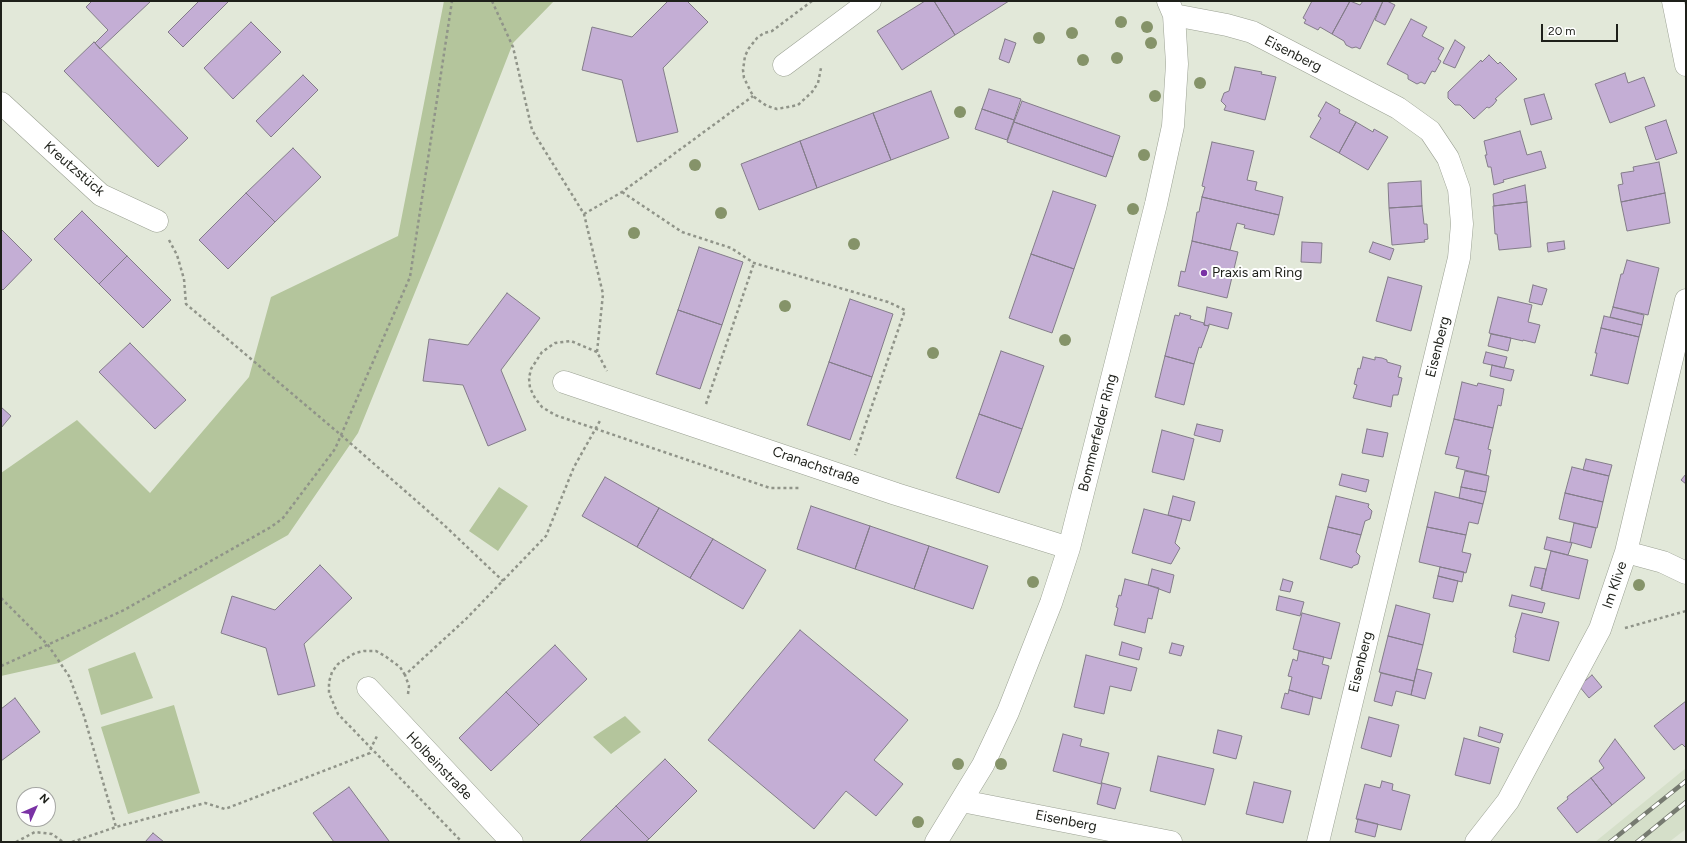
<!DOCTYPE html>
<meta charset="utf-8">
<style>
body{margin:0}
#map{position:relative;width:1687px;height:843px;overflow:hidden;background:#e2e8d9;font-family:Figtree,sans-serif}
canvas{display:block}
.frame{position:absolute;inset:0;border:2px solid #1e201a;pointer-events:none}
.north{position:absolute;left:16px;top:787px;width:40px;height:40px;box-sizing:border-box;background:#fff;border:1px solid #a5a6a3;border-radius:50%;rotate:45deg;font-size:11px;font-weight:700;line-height:16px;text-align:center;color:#1e201a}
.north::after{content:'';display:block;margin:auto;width:14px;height:18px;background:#7a32a5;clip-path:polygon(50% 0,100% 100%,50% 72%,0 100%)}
.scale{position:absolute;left:1541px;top:24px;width:77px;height:18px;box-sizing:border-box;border:2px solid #1e201a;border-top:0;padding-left:5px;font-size:12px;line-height:14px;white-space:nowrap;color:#1e201a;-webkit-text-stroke:3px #fff;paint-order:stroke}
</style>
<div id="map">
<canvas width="1687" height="843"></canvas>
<div class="frame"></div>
<div class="north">N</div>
<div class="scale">20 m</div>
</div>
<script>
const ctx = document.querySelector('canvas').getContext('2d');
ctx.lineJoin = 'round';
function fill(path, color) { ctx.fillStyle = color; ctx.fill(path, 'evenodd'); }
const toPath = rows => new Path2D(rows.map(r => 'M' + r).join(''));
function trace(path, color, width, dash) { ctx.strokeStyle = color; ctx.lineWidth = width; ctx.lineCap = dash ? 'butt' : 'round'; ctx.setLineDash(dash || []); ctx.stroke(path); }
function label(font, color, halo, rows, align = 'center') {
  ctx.font = font + ' Figtree,sans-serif'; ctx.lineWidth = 4; ctx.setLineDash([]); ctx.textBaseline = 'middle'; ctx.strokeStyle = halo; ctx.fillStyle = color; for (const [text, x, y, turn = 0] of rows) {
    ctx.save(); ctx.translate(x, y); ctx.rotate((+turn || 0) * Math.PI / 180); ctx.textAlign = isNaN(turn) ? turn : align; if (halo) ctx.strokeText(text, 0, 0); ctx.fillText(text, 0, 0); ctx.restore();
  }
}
fill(toPath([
 [1686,768,1686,829,1669,842,1595,842]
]), '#d5dfc9');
fill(toPath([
 [444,1,554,1,513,43,439,233,358,433,288,535,59,663,1,676,1,473,77,420,150,493,249,377,271,297,398,236],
 [499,487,528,506,498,551,469,531],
 [135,652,153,698,101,715,88,669],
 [174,705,200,793,128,814,101,727],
 [625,716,641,732,611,754,593,737]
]), '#b4c59c');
const building = toPath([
 [92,1,151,1,100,49,95,43,108,30,86,7,92,1],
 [199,1,229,1,183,47,168,32,199,1],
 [668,1,687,1,708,22,663,68,678,132,637,142,622,80,582,70,592,27,632,37,668,1],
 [925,1,934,1,955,35,902,70,877,31,925,1],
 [934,1,1009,1,955,35,934,1],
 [1312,1,1350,1,1332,34,1320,27,1318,30,1304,23,1306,20,1303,18,1312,1],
 [1350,1,1360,5,1363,1,1383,1,1360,49,1356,47,1352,48,1346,45,1344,41,1332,34,1350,1],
 [1383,1,1387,1,1395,5,1385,25,1375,20,1383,1],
 [1411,19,1427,27,1422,36,1444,48,1438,59,1441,61,1435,72,1432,71,1425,84,1421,82,1417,84,1408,79,1408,75,1387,64,1411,19],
 [251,22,281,52,233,99,204,68,251,22],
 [1005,39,1016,43,1009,63,999,59,1005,39],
 [1455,40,1465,47,1455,68,1443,63,1455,40],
 [94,42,188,138,158,167,64,71,94,42],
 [1489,55,1498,64,1500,62,1517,79,1495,99,1497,100,1493,105,1489,108,1487,107,1474,119,1460,105,1455,105,1448,98,1448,92,1481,60,1482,62,1489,55],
 [1235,67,1262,72,1261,74,1276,77,1265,120,1224,110,1226,106,1221,101,1224,93,1229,91,1235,67],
 [1625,73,1628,83,1644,77,1655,106,1610,123,1595,84,1625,73],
 [303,75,318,90,271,137,256,121,303,75],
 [989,89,1021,99,1014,120,982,109,989,89],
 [931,91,949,138,891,160,873,113,931,91],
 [1544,94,1552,119,1531,125,1524,99,1544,94],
 [1022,101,1120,136,1113,157,1014,122,1022,101],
 [1326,102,1340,110,1339,113,1356,122,1339,153,1310,137,1321,118,1318,116,1326,102],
 [982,109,1014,120,1007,140,975,129,982,109],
 [873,113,891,160,817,188,800,141,873,113],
 [1666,120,1677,153,1656,160,1645,127,1666,120],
 [1014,122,1113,157,1106,177,1007,142,1014,122],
 [1356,122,1373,132,1374,129,1388,137,1368,170,1339,153,1356,122],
 [1520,131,1527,155,1541,151,1546,168,1503,180,1504,182,1494,185,1491,167,1488,167,1485,155,1487,155,1484,141,1520,131],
 [800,141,817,188,759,210,741,164,800,141],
 [1212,142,1254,151,1247,180,1257,182,1255,190,1283,197,1279,215,1202,197,1205,187,1202,186,1212,142],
 [293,148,321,177,275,222,246,193,293,148],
 [1659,162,1665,193,1621,202,1618,185,1623,184,1621,173,1634,171,1633,167,1659,162],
 [1421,181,1422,206,1389,208,1388,183,1421,181],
 [1525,185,1527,202,1494,206,1493,194,1525,185],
 [1053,191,1096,205,1074,269,1031,254,1053,191],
 [246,193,275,222,228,269,199,240,246,193],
 [1665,193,1670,223,1627,231,1621,202,1665,193],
 [1202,197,1279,215,1274,235,1244,228,1245,225,1237,223,1230,250,1192,241,1197,212,1199,212,1202,197],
 [1527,202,1531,247,1499,250,1497,234,1495,234,1493,206,1527,202],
 [1422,206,1424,224,1427,224,1428,239,1424,240,1425,242,1392,245,1389,208,1422,206],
 [82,211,127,256,99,284,54,239,82,211],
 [1,229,32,260,3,290,1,288,1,229],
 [1192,241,1238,252,1227,298,1178,286,1181,271,1185,272,1192,241],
 [1564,241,1565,249,1548,252,1547,243,1564,241],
 [1302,242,1322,243,1321,263,1301,262,1302,242],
 [1373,242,1394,249,1390,260,1369,252,1373,242],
 [699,247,743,262,722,325,678,310,699,247],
 [1031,254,1074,269,1052,333,1009,318,1031,254],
 [127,256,171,300,143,328,99,284,127,256],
 [1627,260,1659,268,1648,315,1613,307,1621,274,1623,274,1627,260],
 [1388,277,1422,286,1411,331,1376,321,1388,277],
 [1533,285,1547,289,1542,305,1529,302,1533,285],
 [507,293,540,318,501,370,526,430,488,446,463,385,423,381,429,339,468,345,507,293],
 [1498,297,1532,305,1528,322,1540,325,1535,343,1523,340,1523,341,1489,333,1498,297],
 [850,299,893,314,872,377,829,362,850,299],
 [1207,307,1232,313,1228,329,1209,324,1209,326,1204,325,1207,307],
 [1613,307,1644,315,1642,325,1610,317,1613,307],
 [678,310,722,325,700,389,656,374,678,310],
 [1180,313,1191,316,1190,319,1204,323,1204,325,1209,326,1201,348,1199,347,1194,364,1165,356,1175,315,1179,316,1180,313],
 [1604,316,1642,325,1639,337,1601,328,1604,316],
 [1601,328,1639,337,1628,384,1590,375,1592,375,1597,353,1595,353,1601,328],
 [1491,334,1511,338,1508,351,1488,346,1491,334],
 [130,343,186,400,155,429,99,372,130,343],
 [1001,351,1044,366,1022,429,979,414,1001,351],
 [1486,352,1507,357,1504,368,1483,363,1486,352],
 [1165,356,1194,364,1184,405,1155,397,1165,356],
 [1363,357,1375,360,1375,357,1382,358,1387,360,1387,362,1401,366,1398,377,1402,378,1398,395,1393,395,1391,407,1353,398,1357,385,1354,384,1358,368,1360,369,1363,357],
 [829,362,872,377,850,440,807,425,829,362],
 [1492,365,1514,370,1511,381,1490,376,1492,365],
 [1462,382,1477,386,1478,383,1504,389,1501,406,1498,405,1493,428,1454,419,1462,382],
 [1,407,11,416,1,428,1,407],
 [979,414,1022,429,999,493,956,478,979,414],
 [1454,419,1493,428,1488,449,1491,450,1486,475,1456,468,1459,457,1445,454,1454,419],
 [1197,424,1223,430,1220,442,1194,435,1197,424],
 [1367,429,1388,433,1383,457,1362,453,1367,429],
 [1162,430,1194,439,1184,480,1152,472,1162,430],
 [1586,459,1612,465,1609,476,1583,470,1586,459],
 [1572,467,1609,476,1603,502,1565,493,1572,467],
 [1465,471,1489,476,1486,492,1461,487,1465,471],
 [1342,474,1369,480,1366,492,1339,485,1342,474],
 [1686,474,1686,484,1681,480,1686,474],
 [605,477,659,508,637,547,582,516,605,477],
 [1461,487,1486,492,1483,504,1459,498,1461,487],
 [1435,492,1483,504,1478,524,1469,522,1466,535,1427,527,1435,492],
 [1565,493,1603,502,1597,528,1559,519,1565,493],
 [1173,496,1195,502,1190,521,1168,515,1173,496],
 [1336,496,1369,504,1368,507,1372,511,1370,519,1365,521,1361,535,1328,527,1336,496],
 [811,506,870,526,855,569,797,549,811,506],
 [659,508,713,539,690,578,637,547,659,508],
 [1144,509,1182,519,1175,543,1180,548,1171,564,1132,553,1144,509],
 [1574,523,1596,528,1591,548,1570,542,1574,523],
 [870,526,929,546,914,589,855,569,870,526],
 [1328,527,1361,535,1356,552,1360,556,1358,564,1353,566,1352,568,1320,559,1328,527],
 [1427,527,1466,535,1462,552,1471,554,1466,573,1419,562,1427,527],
 [1547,537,1572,543,1568,555,1544,549,1547,537],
 [713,539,766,570,743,609,690,578,713,539],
 [929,546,988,566,973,609,914,589,929,546],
 [1551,551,1588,560,1579,599,1541,590,1551,551],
 [320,565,352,598,304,644,315,686,278,695,266,648,221,633,232,596,275,610,320,565],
 [1440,567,1464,572,1462,582,1438,576,1440,567],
 [1535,567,1546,569,1542,589,1530,586,1535,567],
 [1152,569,1174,575,1170,593,1148,585,1152,569],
 [1438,576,1458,581,1453,602,1433,598,1438,576],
 [1125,579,1159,588,1152,619,1148,618,1145,633,1114,625,1118,608,1116,607,1119,595,1121,596,1125,579],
 [1283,579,1293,582,1290,592,1280,590,1283,579],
 [1512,595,1545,603,1542,613,1509,606,1512,595],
 [1279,596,1304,602,1300,616,1276,610,1279,596],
 [1396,605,1430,614,1423,645,1388,636,1396,605],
 [1302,613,1340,623,1331,659,1293,649,1302,613],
 [1522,613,1559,622,1549,661,1513,652,1516,638,1515,637,1522,613],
 [800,630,908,720,874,760,903,784,876,816,846,791,814,829,708,740,800,630],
 [1388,636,1423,645,1414,681,1379,672,1388,636],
 [1122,642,1142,648,1139,660,1119,655,1122,642],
 [1172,643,1184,646,1181,656,1169,653,1172,643],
 [555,645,587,679,539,725,506,692,555,645],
 [1299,651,1324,657,1322,664,1329,666,1321,699,1289,690,1292,677,1288,676,1293,659,1297,661,1299,651],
 [1086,655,1137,668,1131,691,1110,686,1104,714,1074,707,1086,655],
 [1417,669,1432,673,1425,699,1411,695,1417,669],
 [1381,673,1414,681,1411,695,1396,691,1392,706,1374,701,1381,673],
 [1592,675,1602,687,1589,698,1579,686,1592,675],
 [1289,690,1313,697,1309,715,1281,708,1285,693,1288,694,1289,690],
 [506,692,539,725,491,771,459,738,506,692],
 [15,698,40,732,1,761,1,709,15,698],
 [1686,701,1686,746,1685,747,1682,744,1674,750,1654,726,1686,701],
 [1369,717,1399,725,1391,757,1361,748,1369,717],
 [1480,727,1503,734,1500,743,1478,736,1480,727],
 [1218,730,1242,736,1236,759,1213,753,1218,730],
 [1063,734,1082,739,1080,746,1109,753,1101,784,1053,771,1063,734],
 [1464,738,1499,748,1490,784,1455,775,1464,738],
 [1615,739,1645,778,1612,805,1591,778,1604,768,1599,761,1615,739],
 [1158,756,1214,769,1205,805,1150,791,1158,756],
 [665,759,697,791,649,839,616,806,665,759],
 [1591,778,1612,805,1577,833,1557,808,1568,799,1567,797,1591,778],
 [1382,781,1393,784,1392,790,1410,795,1401,830,1356,819,1365,784,1380,788,1382,781],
 [1254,782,1291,791,1283,823,1246,814,1254,782],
 [1102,783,1121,788,1115,809,1097,804,1102,783],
 [349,787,389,841,388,842,334,842,313,813,349,787],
 [616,806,649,839,645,842,579,842,616,806],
 [1358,819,1378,824,1375,837,1355,832,1358,819],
 [153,833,164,842,145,842,153,833]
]);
fill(building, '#c4aed5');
trace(building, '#837c89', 1);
const street = toPath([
 [1673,1,1686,65],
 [1174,15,1227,25,1252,32,1398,108,1430,131,1448,158,1459,189,1462,224,1459,258,1318,842],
 [784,65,870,1],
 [1,103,101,195,157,221],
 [564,382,896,494,1069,548],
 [1626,552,1663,562,1686,573],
 [368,688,512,842],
 [962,801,1171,842],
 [936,842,983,765,1008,712,1051,603,1069,548,1156,204,1173,126,1177,64,1174,15,1168,1],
 [1476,842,1508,801,1600,629,1626,552,1686,300]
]);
trace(street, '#9ba193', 23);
trace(toPath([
 [492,1,513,47,532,130,584,214,603,294,597,352,607,371],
 [812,1,772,31,764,33,757,38,749,48,745,56,743,70,744,78,753,96,761,102,767,106,777,109,788,107,798,105,812,92,818,83,821,68],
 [622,192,682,232,731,248,754,263,888,302,905,310,855,455],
 [584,214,622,192,753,96],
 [169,240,177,255,184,279,186,304,341,435,444,525,503,581],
 [597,352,571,341,555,343,542,352,531,369,529,378,530,388,535,398,542,407,555,415,770,488,799,488],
 [706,404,754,263],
 [1,598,48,645,69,676,84,716,116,827],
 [1625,628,1686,611],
 [1,666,124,610,271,527,283,518,335,449,410,277,452,1],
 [405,675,400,667,385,656,376,651,364,651,355,653,338,664,332,672,329,682,329,693,338,714,462,842],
 [408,694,409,686,405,675,466,619,546,536,574,467,601,419],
 [16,842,35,832,52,834,63,842],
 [72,842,116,827,205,803,225,809,370,753,371,748,378,734]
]), '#909489', 2.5, [3, 3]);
trace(street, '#fff', 22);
const rail = toPath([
 [1610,842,1686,781],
 [1637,842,1686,802]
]);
trace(rail, '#767a70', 4.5);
trace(rail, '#fff', 3, [9]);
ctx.fillStyle = '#859369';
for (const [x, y] of [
 [1121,22],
 [1147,27],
 [1072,33],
 [1039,38],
 [1151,43],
 [1117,58],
 [1083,60],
 [1200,83],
 [1155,96],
 [960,112],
 [1144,155],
 [695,165],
 [1133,209],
 [721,213],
 [634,233],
 [854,244],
 [785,306],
 [1065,340],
 [933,353],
 [1033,582],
 [1639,585],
 [958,764],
 [1001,764],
 [918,822]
]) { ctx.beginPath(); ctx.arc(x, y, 6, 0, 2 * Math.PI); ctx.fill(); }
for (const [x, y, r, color] of [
 [1204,273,4,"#7a32a5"]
]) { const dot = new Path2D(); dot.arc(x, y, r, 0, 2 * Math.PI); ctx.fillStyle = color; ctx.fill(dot); trace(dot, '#fff', 1.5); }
label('14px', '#1e201a', '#fff', [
 ["Eisenberg",1293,54,27],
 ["Kreutzstück",74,169,41],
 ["Eisenberg",1438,347,-76],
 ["Bommerfelder Ring",1098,433,-76],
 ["Cranachstraße",816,466,19],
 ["Im Klive",1615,585,-71],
 ["Eisenberg",1361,662,-76],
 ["Holbeinstraße",439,766,46],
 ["Eisenberg",1066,821,11]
]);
label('14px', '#1e201a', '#fff', [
 ["Praxis am Ring",1212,273]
], 'left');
</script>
